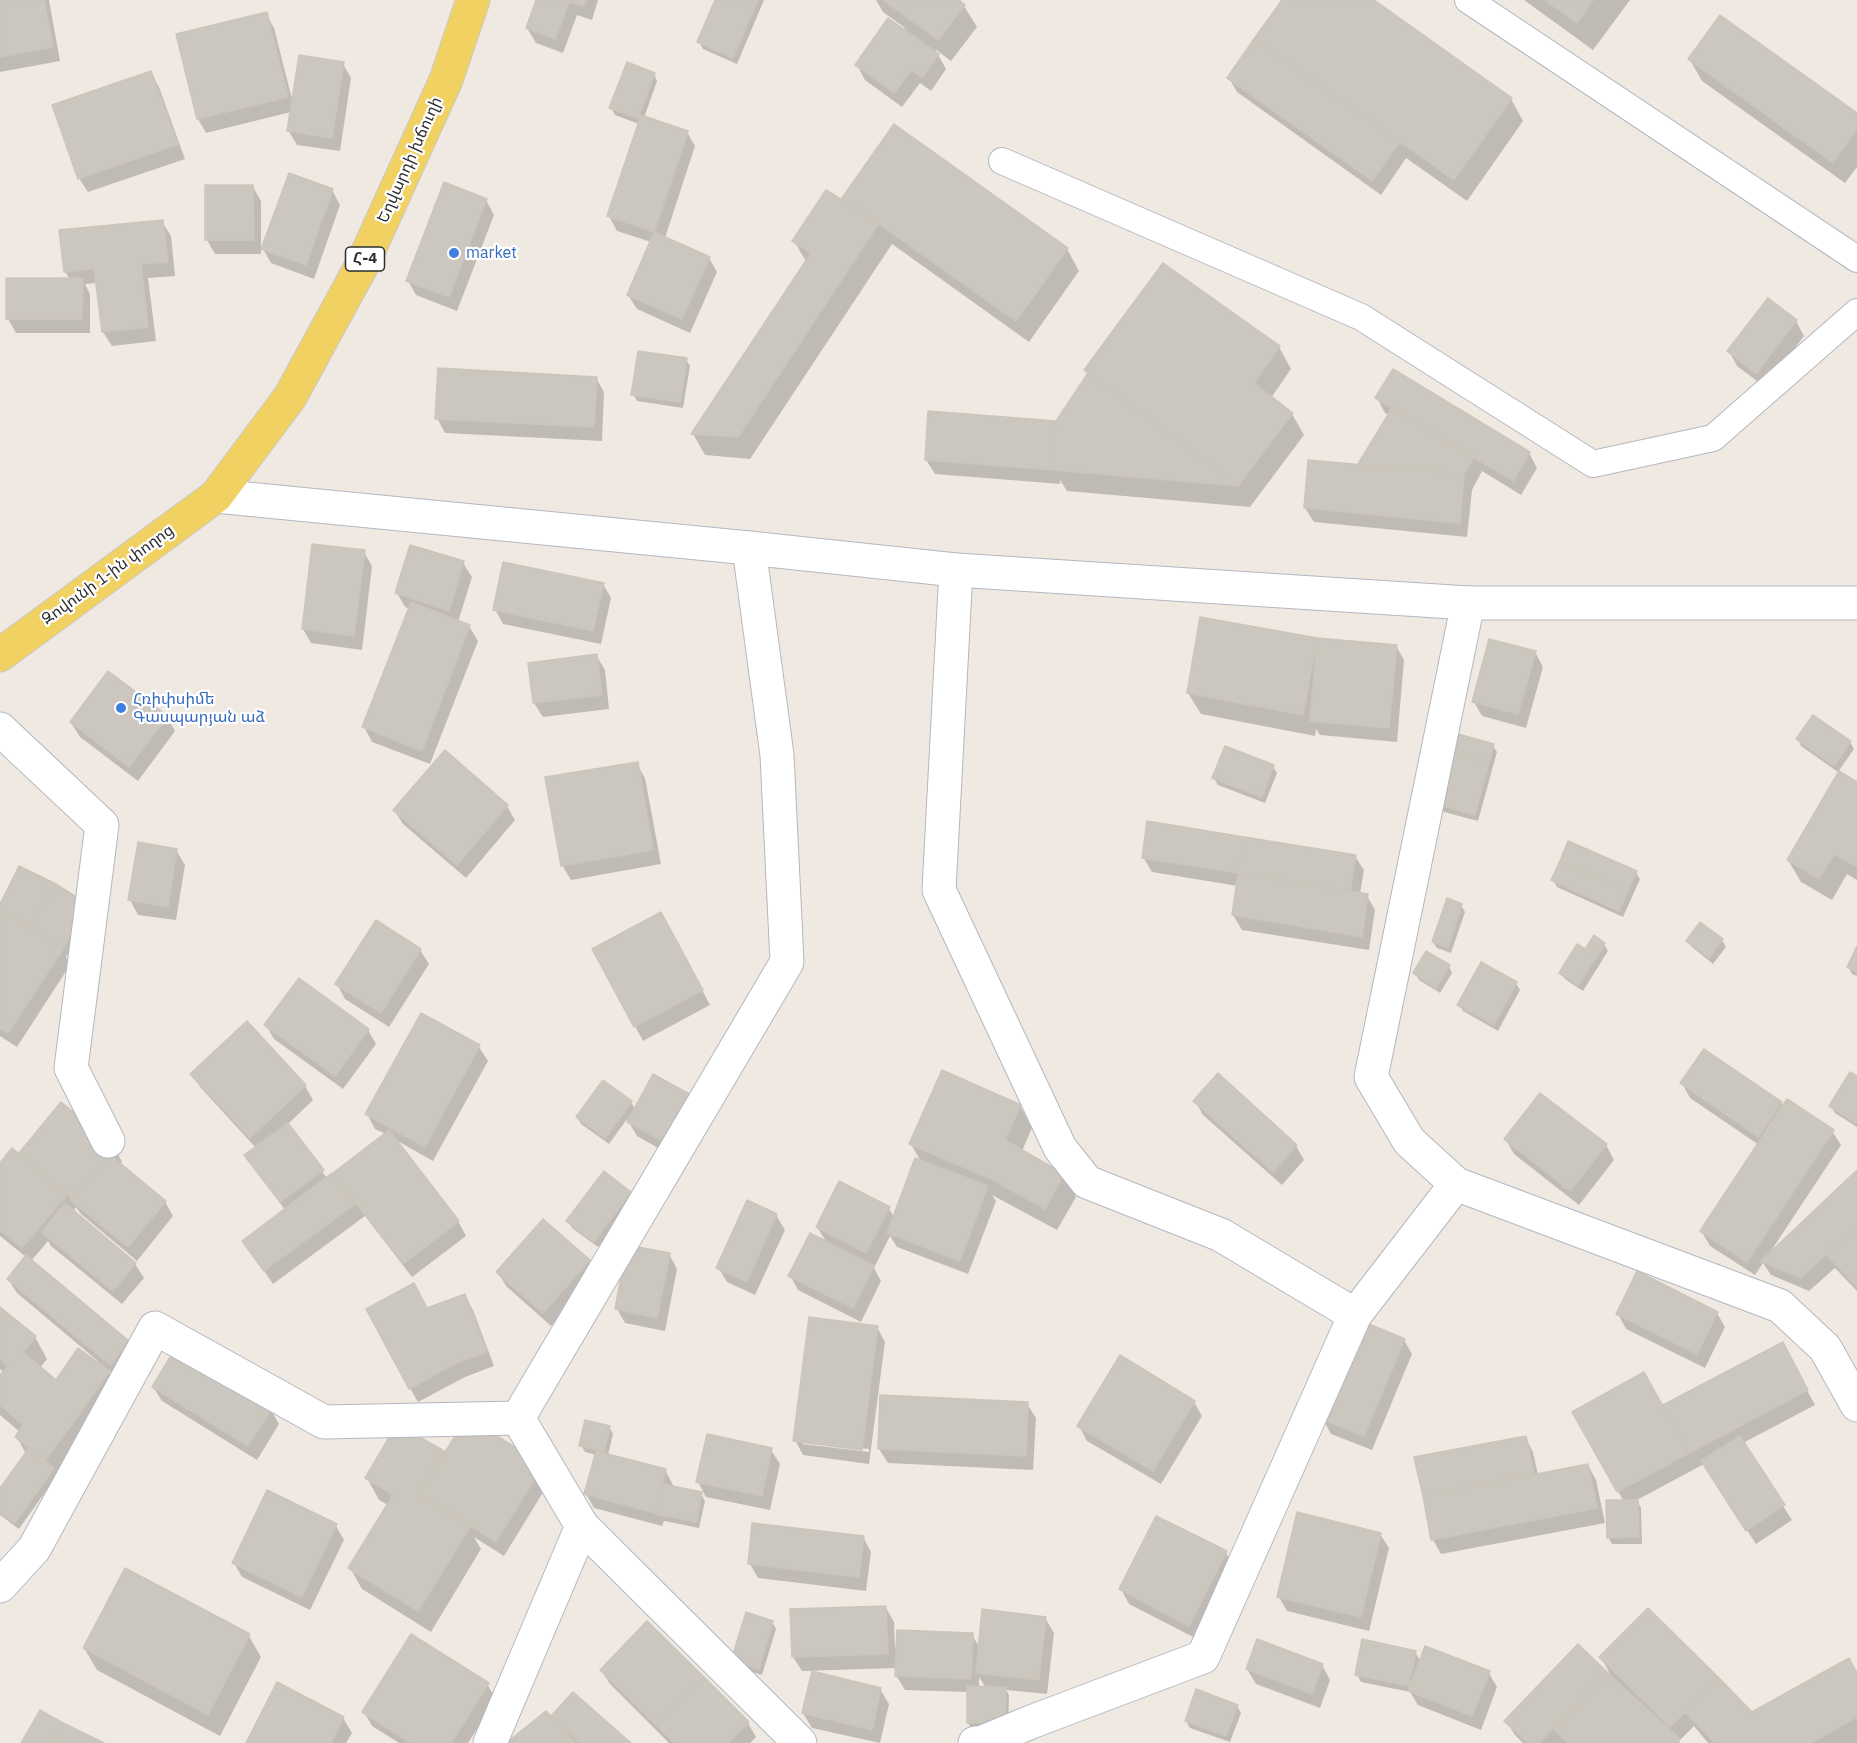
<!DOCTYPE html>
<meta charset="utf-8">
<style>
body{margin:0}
canvas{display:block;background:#efe9e1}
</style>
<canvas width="1857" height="1743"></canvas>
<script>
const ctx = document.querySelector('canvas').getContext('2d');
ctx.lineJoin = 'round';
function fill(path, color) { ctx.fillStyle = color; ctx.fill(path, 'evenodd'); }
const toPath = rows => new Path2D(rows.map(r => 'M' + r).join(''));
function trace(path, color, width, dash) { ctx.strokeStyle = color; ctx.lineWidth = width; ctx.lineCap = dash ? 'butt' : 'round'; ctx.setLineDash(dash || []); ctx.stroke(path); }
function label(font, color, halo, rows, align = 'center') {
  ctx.font = font + ' "IBM Plex Sans","Noto Sans Armenian",sans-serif'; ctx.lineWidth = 4.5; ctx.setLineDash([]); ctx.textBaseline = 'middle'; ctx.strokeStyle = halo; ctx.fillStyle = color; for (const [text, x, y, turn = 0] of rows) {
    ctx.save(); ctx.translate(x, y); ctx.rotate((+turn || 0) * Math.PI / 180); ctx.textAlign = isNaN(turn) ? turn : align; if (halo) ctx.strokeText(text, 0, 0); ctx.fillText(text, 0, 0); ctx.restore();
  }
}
fill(toPath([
 [0,0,49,0,60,61,0,72],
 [537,0,598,0,592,20,577,15,563,53,536,43,527,28],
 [717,0,764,0,737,64,703,49,699,42],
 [876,0,957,0,964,6,977,27,951,61,935,49,946,69,931,91,920,83,902,107,865,80,857,65,905,28,883,12],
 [1284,0,1371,0,1511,99,1523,121,1467,201,1406,158,1381,195,1237,92,1229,78],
 [1524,0,1630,0,1593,50],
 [266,14,274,28,293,103,343,64,351,78,340,151,297,145,288,130,291,112,206,133,198,119,178,35],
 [1690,60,1857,115,1857,167,1845,183,1702,81],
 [151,73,159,87,185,159,88,192,79,178],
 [654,74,657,81,644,118,687,132,695,146,665,238,709,258,717,272,690,333,637,309,628,295,651,242,617,231,609,216,639,124,615,115,611,108],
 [253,187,261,201,261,254,215,254,207,240],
 [332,190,340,205,314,279,271,263,263,249],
 [844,198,1067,249,1079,271,1029,342,892,244,750,459,705,455,693,434,807,263,794,241,848,205],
 [486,200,494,215,457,311,416,295,408,281],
 [162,222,171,236,175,276,148,278,156,341,112,346,103,332,97,283,85,284,90,294,90,333,16,333,8,319,70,280,65,271],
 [1768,300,1796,321,1804,336,1765,387,1737,366,1729,351],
 [1279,347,1291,369,1271,398,1292,414,1304,435,1250,507,1067,491,1060,480,1060,484,935,474,926,460,1057,423,1089,375,1085,370],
 [686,360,690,366,683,408,637,401,633,394],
 [596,378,604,392,602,441,445,433,437,418],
 [1377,398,1529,453,1537,468,1521,495,1482,471,1472,490,1467,537,1314,522,1305,508,1359,466,1389,415,1385,413],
 [364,552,372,566,362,650,311,643,303,629],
 [463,563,472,577,458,622,469,626,478,641,430,764,372,742,364,727,410,609,405,607,397,593],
 [603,584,611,598,601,644,503,624,495,609],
 [1316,639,1319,644,1396,646,1404,660,1397,742,1320,735,1316,729,1315,736,1201,714,1188,693],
 [1535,652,1543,667,1526,728,1482,716,1474,702],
 [596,655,605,670,609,709,543,717,534,703],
 [167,717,175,731,138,781,80,737,71,723],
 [1798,739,1850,742,1854,749,1838,772,1801,746],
 [1493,746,1497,752,1478,821,1444,812,1440,805],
 [637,764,645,778,661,864,571,880,562,865],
 [1273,767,1277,773,1265,803,1218,785,1214,778],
 [1857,783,1857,880,1847,874,1832,900,1801,882,1788,860],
 [507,806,515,820,466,878,403,824,394,810],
 [176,850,185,865,176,920,138,915,130,900],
 [1355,856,1364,870,1360,894,1367,896,1375,910,1369,950,1242,930,1233,915,1238,886,1152,872,1143,857],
 [1636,873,1640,879,1623,917,1557,887,1553,880],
 [1461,905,1465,912,1451,953,1437,948,1433,942],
 [0,907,93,914,66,957,70,965,17,1047,0,1036],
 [669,928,710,1005,643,1041,594,949],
 [1595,937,1604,944,1608,951,1583,991,1565,979,1561,973,1586,951],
 [1722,940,1726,947,1713,964,1692,947,1688,941],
 [1857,949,1857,976,1852,974,1849,967],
 [420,950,429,964,389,1027,345,999,337,984],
 [1481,964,1516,983,1520,990,1498,1031,1463,1011,1459,1004],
 [1449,966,1452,973,1440,993,1419,980,1415,973],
 [421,1015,479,1047,488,1061,433,1161,394,1139,458,1221,466,1236,412,1277,365,1216,273,1284,244,1241,285,1210,246,1156,256,1148,201,1088,192,1074,305,1086,313,1100,288,1124,327,1178,386,1134,375,1129,367,1114],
 [266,1025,368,1030,376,1044,343,1089,274,1039],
 [1857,1078,1857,1127,1835,1113,1831,1106],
 [1682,1083,1781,1103,1784,1107,1832,1131,1841,1145,1771,1251,1857,1172,1857,1291,1835,1268,1809,1291,1771,1275,1763,1263,1755,1275,1710,1246,1702,1232,1759,1145,1690,1098],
 [1195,1101,1296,1146,1304,1160,1282,1185,1203,1115],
 [631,1102,635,1109,698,1110,672,1156,637,1136,627,1119,609,1144,581,1124,577,1117],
 [61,1104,114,1147,122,1162,120,1165,165,1202,173,1216,137,1261,81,1214,76,1207,73,1212,135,1264,144,1278,122,1304,51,1246,48,1241,31,1261,128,1342,137,1356,119,1378,107,1369,121,1394,55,1478,19,1529,0,1515,0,1491,26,1454,17,1437,20,1432,0,1415,0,1377,4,1373,0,1369,0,1309,35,1337,47,1359,40,1368,56,1382,99,1362,17,1293,8,1279,26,1257,0,1236,0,1165,18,1156],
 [1020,1106,1032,1128,1022,1151,1063,1175,1076,1197,1057,1230,992,1195,996,1201,968,1274,897,1247,890,1236,874,1268,881,1281,861,1322,798,1290,790,1275,827,1243,817,1227,889,1209,894,1217,921,1162,911,1144],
 [1506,1140,1606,1145,1614,1160,1579,1205,1514,1154],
 [630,1193,634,1200,598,1247,572,1228,568,1221],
 [776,1215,785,1230,755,1295,727,1282,718,1267],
 [669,1254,677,1269,665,1331,625,1323,617,1309],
 [589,1261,597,1276,551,1326,506,1286,498,1272],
 [465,1296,473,1310,494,1366,465,1377,418,1402,410,1388,427,1310],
 [1717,1313,1725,1327,1705,1368,1626,1329,1618,1314],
 [877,1327,885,1342,869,1464,803,1455,795,1440],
 [803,1441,869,1449,869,1452,803,1444],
 [1404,1340,1412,1354,1372,1450,1331,1434,1323,1419],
 [1782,1344,1815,1405,1743,1443,1792,1520,1756,1544,1704,1464,1637,1500,1641,1508,1642,1544,1612,1544,1608,1537,1624,1502,1574,1413,1662,1407],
 [153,1387,271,1410,279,1424,257,1460,162,1401],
 [1194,1402,1202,1416,1161,1484,1087,1441,1079,1426],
 [1027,1404,1036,1418,1033,1470,888,1463,879,1449],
 [609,1427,613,1434,608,1455,665,1470,673,1485,673,1488,701,1494,705,1501,699,1528,664,1521,662,1526,594,1508,586,1494,596,1455,585,1452,581,1445],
 [1525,1437,1533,1452,1538,1475,1588,1465,1596,1480,1605,1523,1441,1554,1433,1540,1416,1458],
 [771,1450,780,1464,770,1510,706,1497,698,1482],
 [443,1452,444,1456,550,1481,504,1556,474,1537,481,1549,431,1632,362,1589,350,1568,388,1505,379,1500,367,1478],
 [336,1526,344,1540,310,1610,242,1577,234,1563],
 [1380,1534,1389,1548,1369,1631,1287,1611,1279,1597],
 [863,1537,871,1552,866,1591,758,1578,750,1564],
 [1226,1553,1234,1567,1197,1639,1129,1604,1121,1589],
 [886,1608,894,1622,895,1647,972,1635,980,1648,1045,1618,1054,1633,1047,1694,1006,1690,1009,1695,1008,1730,972,1730,968,1723,968,1692,905,1690,896,1675,897,1668,802,1671,793,1657,791,1611],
 [979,1677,986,1688,979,1688],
 [772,1622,776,1629,762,1675,737,1667],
 [249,1636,261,1657,220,1736,97,1670,84,1648],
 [1578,1646,1612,1678,1601,1657,1751,1714,1857,1675,1857,1743,1708,1743,1694,1726,1679,1741,1680,1743,1523,1743,1515,1735,1506,1721],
 [1415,1652,1421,1662,1489,1673,1497,1687,1481,1730,1418,1705,1410,1692,1361,1682,1357,1675],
 [1322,1665,1330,1680,1320,1708,1256,1684,1247,1669],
 [601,1670,748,1723,756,1737,750,1743,669,1743,610,1684],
 [487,1684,496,1699,468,1743,399,1743,372,1726,364,1712],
 [880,1689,889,1704,880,1743,812,1728,803,1713],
 [573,1694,628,1743,509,1743,551,1718],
 [1237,1706,1241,1713,1230,1742,1190,1728,1186,1721],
 [343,1718,352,1733,346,1743,248,1743]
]), '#0003');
const building = toPath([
 [0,0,44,0,53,47,0,57,0,0],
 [536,0,586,0,584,6,569,2,555,39,526,28,536,0],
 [715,0,758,0,733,58,697,42,715,0],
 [883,0,959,0,965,5,938,40,883,0],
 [1282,0,1374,0,1512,98,1454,180,1254,39,1282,0],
 [1545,0,1593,0,1577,23,1545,0],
 [267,12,288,97,197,119,176,34,267,12],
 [1720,15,1857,113,1857,129,1833,163,1688,59,1720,15],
 [888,18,939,54,922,78,911,70,894,93,855,65,888,18],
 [1254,39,1400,142,1372,181,1227,78,1254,39],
 [299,55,344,62,332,138,287,131,299,55],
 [627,62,655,73,638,118,609,108,627,62],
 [151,71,178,144,78,179,52,105,151,71],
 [641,115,688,131,654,232,607,216,641,115],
 [894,124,1068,248,1016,321,842,198,894,124],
 [289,173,333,189,306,265,261,249,289,173],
 [444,182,487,199,449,297,406,281,444,182],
 [205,185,253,185,254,240,205,240,205,185],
 [826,190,879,223,738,437,691,434,811,253,792,241,826,190],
 [163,220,168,262,141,264,148,327,102,332,94,269,64,272,59,230,163,220],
 [654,232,710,257,682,319,627,295,654,232],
 [1163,263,1280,346,1254,383,1293,413,1238,486,1084,370,1163,263],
 [6,278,83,278,82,319,6,319,6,278],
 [1768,298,1797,320,1756,374,1727,351,1768,298],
 [638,351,687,358,680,402,631,395,638,351],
 [438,368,597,377,594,427,435,419,438,368],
 [1393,369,1530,452,1513,481,1375,398,1393,369],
 [1088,373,1238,486,1053,470,1056,421,1088,373],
 [1392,408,1474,457,1464,474,1358,464,1392,408],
 [928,411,1056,421,1053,470,925,460,928,411],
 [1308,460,1464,474,1460,523,1304,508,1308,460],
 [312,544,365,550,354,636,302,629,312,544],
 [410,545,464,561,449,611,395,593,410,545],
 [503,562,604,583,593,631,493,610,503,562],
 [411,602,470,625,422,751,362,727,411,602],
 [1200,617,1317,638,1303,715,1187,693,1200,617],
 [1317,638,1397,645,1389,728,1310,721,1317,638],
 [1489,639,1536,651,1518,714,1472,702,1489,639],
 [597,654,602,695,533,703,528,663,597,654],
 [108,671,168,716,129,767,70,722,108,671],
 [1813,715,1851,741,1834,766,1796,739,1813,715],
 [1458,734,1494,744,1489,762,1453,753,1458,734],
 [1225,746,1274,765,1262,797,1212,778,1225,746],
 [445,750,508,805,457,865,393,810,445,750],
 [1453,753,1489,762,1475,815,1439,805,1453,753],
 [638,762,653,850,561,866,545,777,638,762],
 [1839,771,1857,782,1857,867,1834,854,1819,879,1787,860,1839,771],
 [1147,821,1244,837,1238,873,1142,858,1147,821],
 [1244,837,1356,855,1350,891,1238,873,1244,837],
 [1568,841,1637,871,1628,891,1560,861,1568,841],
 [138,842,177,849,168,907,128,900,138,842],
 [1560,861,1628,891,1619,911,1551,880,1560,861],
 [19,866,56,884,29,927,0,908,0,904,19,866],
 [1238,873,1368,894,1362,937,1232,915,1238,873],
 [56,884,90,906,63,949,29,927,56,884],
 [1447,898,1462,904,1448,947,1432,942,1447,898],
 [0,908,63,949,8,1033,0,1028,0,908],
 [661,912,703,990,634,1027,592,949,661,912],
 [376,920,421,949,381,1013,335,984,376,920],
 [1700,922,1723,939,1709,958,1686,941,1700,922],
 [1594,935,1605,943,1597,956,1586,948,1594,935],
 [1577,944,1597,956,1578,985,1559,973,1577,944],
 [1857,946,1857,972,1847,967,1857,946],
 [1426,951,1450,965,1436,988,1413,973,1426,951],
 [1481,962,1517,982,1494,1025,1457,1005,1481,962],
 [299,978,369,1029,335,1076,264,1025,299,978],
 [421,1013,480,1045,425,1147,365,1114,421,1013],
 [247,1021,306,1085,250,1138,190,1074,247,1021],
 [1704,1049,1782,1102,1758,1137,1680,1083,1704,1049],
 [942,1070,1021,1105,1005,1140,1064,1174,1045,1209,989,1178,909,1144,942,1070],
 [1850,1072,1857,1076,1857,1123,1829,1106,1850,1072],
 [1218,1073,1297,1145,1273,1172,1193,1101,1218,1073],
 [653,1074,691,1095,664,1142,627,1122,653,1074],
 [603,1080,632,1101,605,1138,576,1117,603,1080],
 [1540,1093,1607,1144,1570,1191,1504,1139,1540,1093],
 [1787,1099,1834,1130,1747,1262,1700,1231,1787,1099],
 [61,1102,115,1146,72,1198,19,1153,61,1102],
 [288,1123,324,1170,280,1202,244,1155,288,1123],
 [389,1130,459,1221,403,1264,333,1173,389,1130],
 [12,1148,67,1195,22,1248,0,1230,0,1163,12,1148],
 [109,1154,166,1201,128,1247,70,1200,109,1154],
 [915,1158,988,1186,960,1261,887,1233,915,1158],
 [1857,1170,1857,1225,1801,1278,1761,1261,1857,1170],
 [604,1171,631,1192,594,1242,566,1221,604,1171],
 [332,1173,355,1204,264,1271,242,1241,332,1173],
 [839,1181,890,1207,866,1253,816,1227,839,1181],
 [747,1200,777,1214,747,1282,716,1268,747,1200],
 [65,1203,136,1263,113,1291,41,1232,65,1203],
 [543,1219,590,1260,543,1313,496,1272,543,1219],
 [1857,1225,1857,1287,1826,1254,1857,1225],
 [810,1233,874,1266,853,1308,788,1276,810,1233],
 [627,1245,670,1253,657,1318,615,1309,627,1245],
 [26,1255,129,1341,110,1365,7,1279,26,1255],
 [1637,1271,1718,1312,1697,1354,1616,1314,1637,1271],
 [414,1283,427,1308,465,1294,487,1352,456,1363,409,1389,366,1309,414,1283],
 [0,1307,36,1336,23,1352,56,1380,78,1348,110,1371,46,1460,15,1437,23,1425,0,1405,0,1375,8,1366,0,1359,0,1307],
 [809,1317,878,1326,862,1450,793,1441,809,1317],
 [1362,1321,1405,1339,1364,1436,1321,1419,1362,1321],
 [1783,1342,1808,1390,1689,1453,1663,1405,1783,1342],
 [175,1349,272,1408,248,1446,152,1387,175,1349],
 [1120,1355,1195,1401,1153,1471,1077,1426,1120,1355],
 [1644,1372,1689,1453,1617,1492,1572,1412,1644,1372],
 [880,1395,1028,1402,1026,1456,878,1449,880,1395],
 [467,1417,543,1465,496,1542,419,1494,467,1417],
 [585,1420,610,1426,604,1451,579,1446,585,1420],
 [397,1424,444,1451,418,1494,470,1527,418,1611,348,1568,393,1495,365,1478,397,1424],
 [707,1434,772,1448,762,1496,696,1482,707,1434],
 [1526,1436,1534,1474,1423,1496,1414,1457,1526,1436],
 [1740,1436,1785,1505,1746,1531,1701,1461,1740,1436],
 [29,1448,54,1468,15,1523,0,1513,0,1488,29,1448],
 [596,1451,666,1469,655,1513,584,1494,596,1451],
 [1588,1464,1597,1508,1431,1540,1423,1496,1588,1464],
 [662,1484,702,1492,696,1522,656,1514,662,1484],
 [267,1490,337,1524,302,1597,232,1563,267,1490],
 [1606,1500,1638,1500,1639,1537,1607,1538,1606,1500],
 [1297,1512,1381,1533,1361,1617,1277,1597,1297,1512],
 [1156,1516,1227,1551,1189,1626,1119,1589,1156,1516],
 [752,1523,864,1536,859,1577,748,1564,752,1523],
 [125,1568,250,1634,208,1715,83,1648,125,1568],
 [886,1606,888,1654,792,1657,790,1609,886,1606],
 [1648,1608,1719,1678,1670,1727,1599,1657,1648,1608],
 [982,1609,1046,1617,1039,1680,976,1673,982,1609],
 [746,1612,773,1621,759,1669,731,1661,746,1612],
 [647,1621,704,1677,656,1725,600,1670,647,1621],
 [897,1630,973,1633,971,1679,895,1676,897,1630],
 [411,1634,489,1683,451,1743,411,1743,362,1712,411,1634],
 [1257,1639,1323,1664,1312,1694,1246,1669,1257,1639],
 [1362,1639,1416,1651,1409,1686,1355,1675,1362,1639],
 [1578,1644,1607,1672,1539,1743,1528,1743,1504,1721,1578,1644],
 [1425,1646,1490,1671,1472,1716,1408,1691,1425,1646],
 [1849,1658,1857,1673,1857,1717,1811,1743,1715,1743,1685,1712,1719,1678,1752,1712,1849,1658],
 [812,1671,881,1688,872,1730,802,1713,812,1671],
 [1607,1672,1680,1739,1677,1743,1568,1743,1554,1730,1607,1672],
 [704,1677,749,1722,728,1743,674,1743,656,1725,704,1677],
 [277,1682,344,1717,331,1743,246,1743,277,1682],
 [967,1686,1006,1687,1005,1723,967,1723,967,1686],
 [1196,1689,1238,1705,1226,1736,1185,1721,1196,1689],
 [573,1692,631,1743,580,1743,551,1716,573,1692],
 [40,1710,63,1723,52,1743,21,1743,40,1710],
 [546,1711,576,1743,506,1743,546,1711],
 [63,1723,104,1743,53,1743,63,1723]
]);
fill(building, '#cbc7bf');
trace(building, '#cbc5ba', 1.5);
const lane = toPath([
 [1468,0,1857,259],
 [1002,161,1361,317,1593,464,1713,438,1857,312]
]);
const street = toPath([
 [749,548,777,755,787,962,518,1418,582,1526,800,1743],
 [956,570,939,890,1060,1148,1087,1182,1221,1235,1355,1315],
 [1468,603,1371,1077,1409,1141,1456,1184,1780,1306,1825,1348,1857,1405],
 [0,729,102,825,71,1068,108,1141],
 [0,1586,34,1549,155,1328,324,1422,518,1418],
 [490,1743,582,1526],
 [975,1743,983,1742,1031,1722,1203,1657,1355,1315,1456,1184]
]);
const secondary = toPath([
 [216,496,749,548,956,570,1468,603,1857,603]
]);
const primary = toPath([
 [0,655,216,496,290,397,362,265,446,80,473,0]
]);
trace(lane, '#b4b7c1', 28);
trace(street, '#b4b7c1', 35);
trace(secondary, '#b4b7c1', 35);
trace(primary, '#c9c9c9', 35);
trace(lane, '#fff', 26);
trace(street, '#fff', 33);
trace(secondary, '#fff', 33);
trace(primary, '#f2d163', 33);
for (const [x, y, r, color] of [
 [454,253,6,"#3f7fe0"],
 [121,708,6,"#3f7fe0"]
]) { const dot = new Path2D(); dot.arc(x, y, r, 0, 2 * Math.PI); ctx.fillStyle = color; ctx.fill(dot); trace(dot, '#fff', 2); }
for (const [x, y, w] of [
 [365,259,39]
]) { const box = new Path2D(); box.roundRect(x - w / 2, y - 12, w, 24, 4.5); ctx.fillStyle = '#fff'; ctx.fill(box); trace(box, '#2e2e2e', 1.5); }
label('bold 15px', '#2e2e2e', null, [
 ["Հ-4",365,259]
]);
label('16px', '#2e2e2e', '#fff', [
 ["Եղվարդի խճուղի",410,160,-66],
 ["Զովունի 1-ին փողոց",108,575,-36]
]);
label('16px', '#366cbe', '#fff', [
 ["market",466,253],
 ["Հռիփսիմե",133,699],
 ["Գասպարյան աձ",133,717]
], 'left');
</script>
